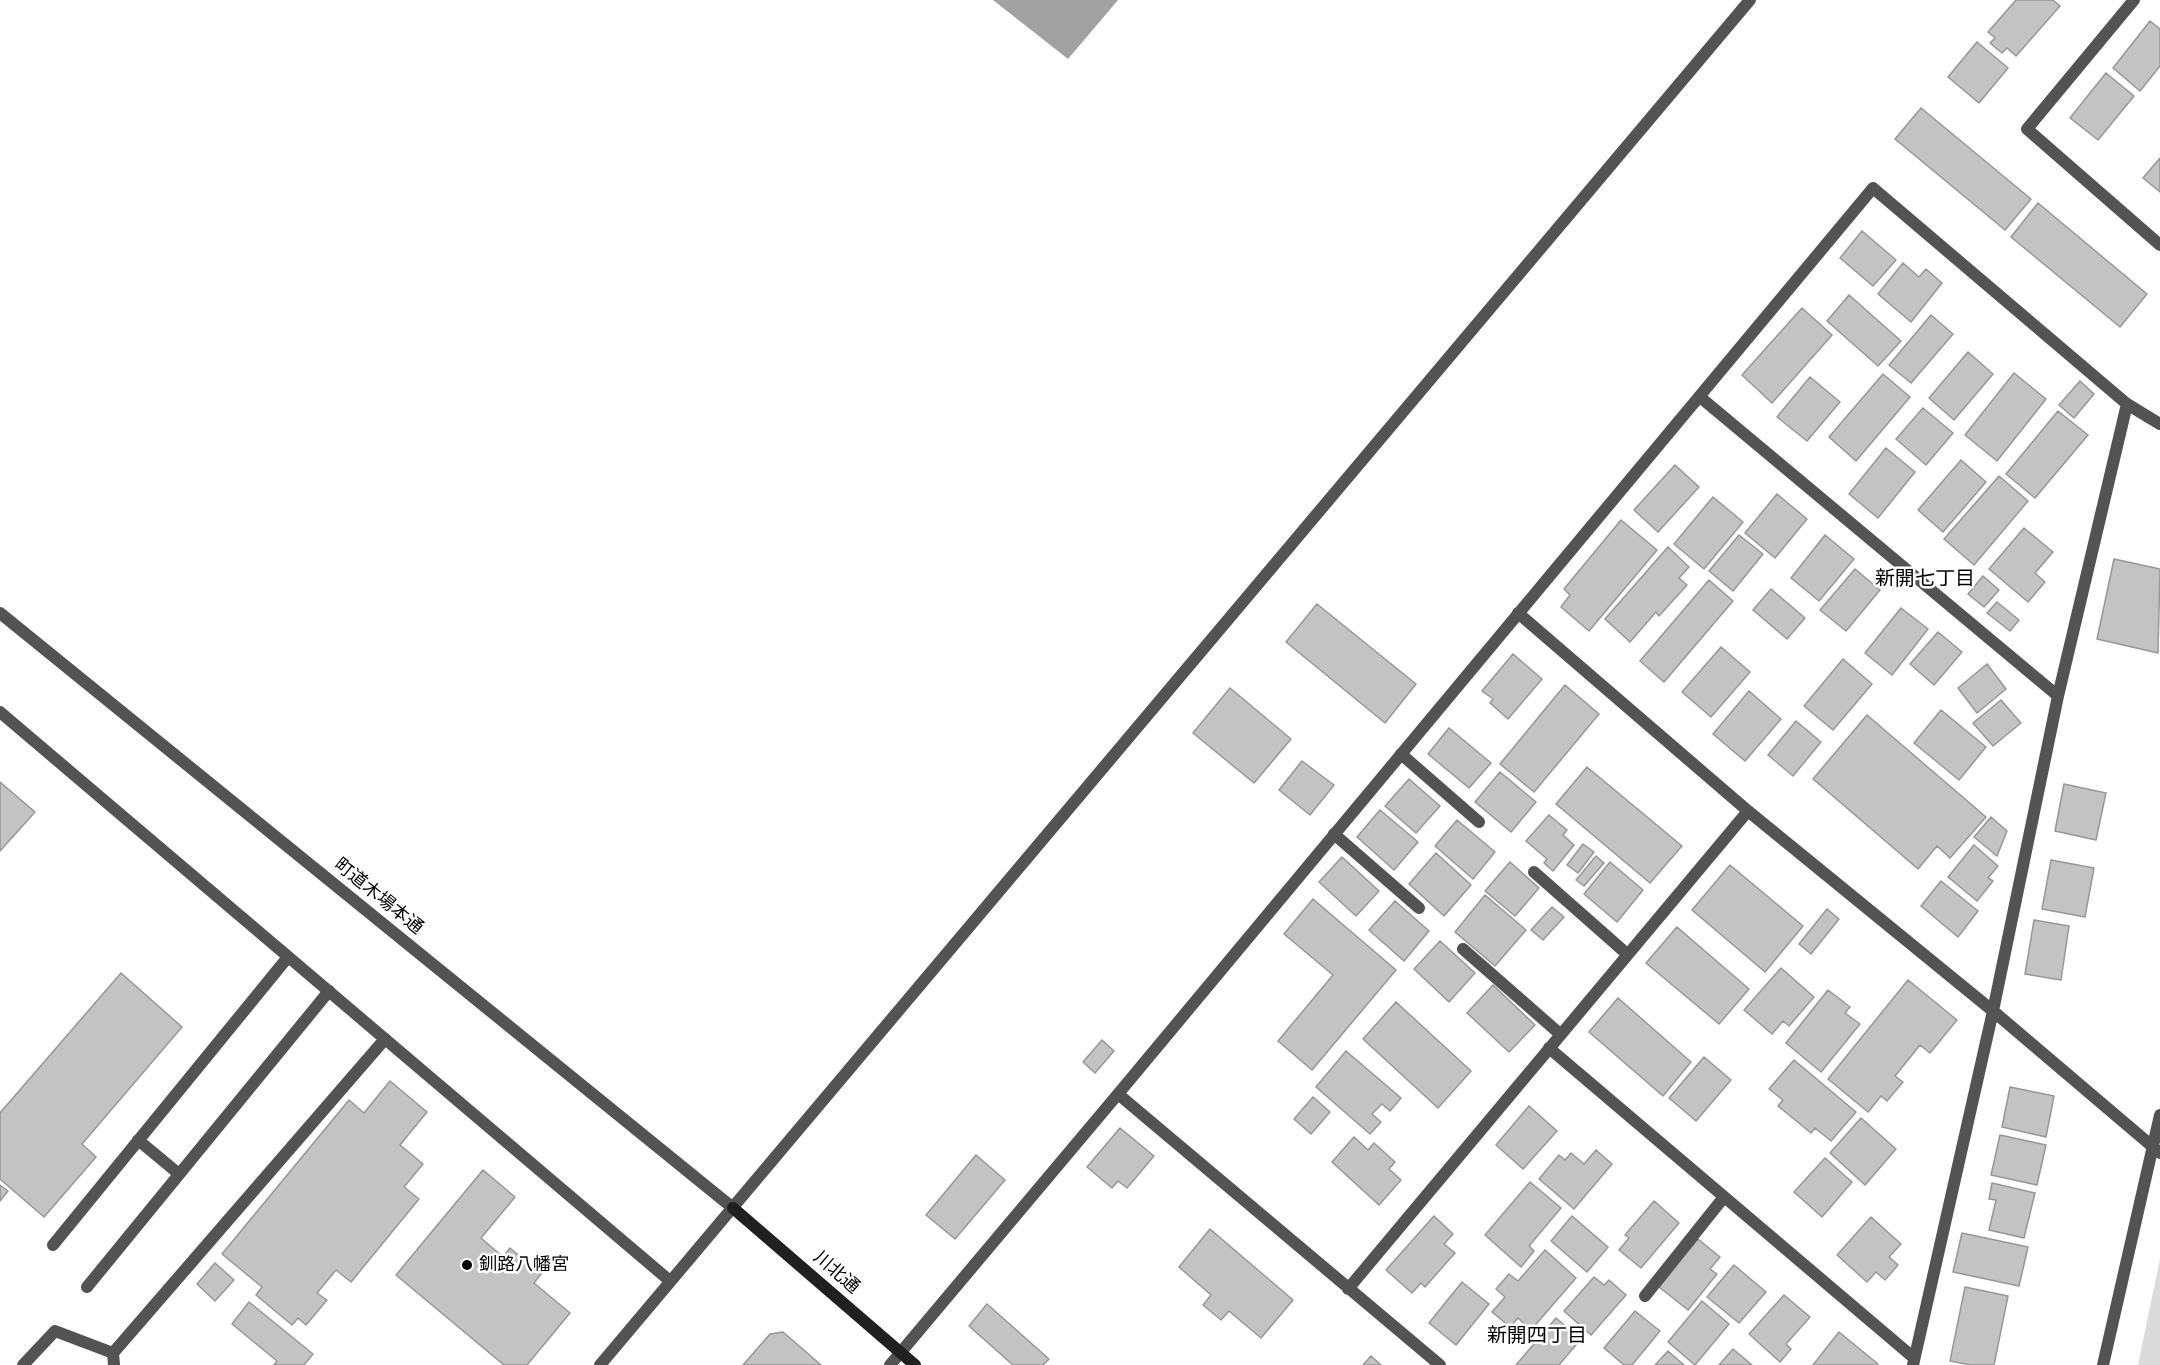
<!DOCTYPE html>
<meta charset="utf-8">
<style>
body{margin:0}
canvas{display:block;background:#fff}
</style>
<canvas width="2160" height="1365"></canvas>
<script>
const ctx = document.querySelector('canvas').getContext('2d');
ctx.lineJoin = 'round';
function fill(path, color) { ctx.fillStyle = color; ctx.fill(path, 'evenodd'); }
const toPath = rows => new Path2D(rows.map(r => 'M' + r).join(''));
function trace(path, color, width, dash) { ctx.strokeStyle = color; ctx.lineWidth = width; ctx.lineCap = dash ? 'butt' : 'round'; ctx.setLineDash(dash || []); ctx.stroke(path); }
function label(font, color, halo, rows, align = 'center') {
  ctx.font = font + ' "Roboto Condensed","Noto Sans JP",sans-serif'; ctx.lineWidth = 5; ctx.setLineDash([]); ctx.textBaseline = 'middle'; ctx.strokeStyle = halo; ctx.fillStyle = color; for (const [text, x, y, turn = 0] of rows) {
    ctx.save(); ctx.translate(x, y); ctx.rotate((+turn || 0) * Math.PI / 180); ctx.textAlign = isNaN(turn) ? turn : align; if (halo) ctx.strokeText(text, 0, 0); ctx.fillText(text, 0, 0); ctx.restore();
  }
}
fill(toPath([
 [2160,1259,2160,1365,2138,1365]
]), '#dadada');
fill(toPath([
 [993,0,1118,0,1068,59]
]), '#a1a1a1');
const building = toPath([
 [2016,0,2053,0,2060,6,2016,56,2007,48,2002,53,1990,43,1995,38,1988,32,2016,0],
 [2150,21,2160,29,2160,66,2140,91,2113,68,2150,21],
 [1977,42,2008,68,1979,103,1948,77,1977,42],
 [2106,73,2134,96,2098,140,2070,118,2106,73],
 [1921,108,2031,199,2005,230,1895,139,1921,108],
 [2160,158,2160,192,2143,178,2160,158],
 [2038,203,2147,294,2120,327,2011,237,2038,203],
 [1862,231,1896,260,1873,286,1840,258,1862,231],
 [1903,263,1919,277,1926,269,1942,283,1911,322,1878,294,1903,263],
 [1849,295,1901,341,1878,366,1827,321,1849,295],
 [1802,308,1832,335,1772,403,1742,375,1802,308],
 [1931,315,1953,334,1911,383,1889,365,1931,315],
 [1968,352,1993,374,1954,420,1929,398,1968,352],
 [2014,373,2046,399,1997,461,1965,435,2014,373],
 [1883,374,1910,397,1856,461,1829,437,1883,374],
 [1810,377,1840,402,1807,441,1777,417,1810,377],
 [2080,381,2094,394,2074,418,2059,405,2080,381],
 [1923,408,1953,433,1926,465,1896,439,1923,408],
 [2058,411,2088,435,2035,498,2006,474,2058,411],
 [1886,448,1915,472,1878,518,1849,494,1886,448],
 [1961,460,1986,482,1943,532,1918,510,1961,460],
 [1675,465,1699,487,1658,532,1634,510,1675,465],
 [1999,476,2028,501,1974,565,1944,539,1999,476],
 [1777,494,1807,519,1775,558,1745,533,1777,494],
 [1713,497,1743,522,1704,569,1674,544,1713,497],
 [1621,520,1657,550,1589,631,1561,607,1570,595,1564,589,1621,520],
 [2024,528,2053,552,2035,573,2045,582,2028,602,1989,569,2024,528],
 [1739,535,1763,554,1733,591,1709,571,1739,535],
 [1825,535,1854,559,1819,601,1791,578,1825,535],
 [1668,547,1689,567,1679,578,1687,585,1659,616,1656,612,1630,642,1605,619,1668,547],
 [2114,559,2160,569,2158,653,2097,639,2114,559],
 [1855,569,1880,590,1846,631,1820,610,1855,569],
 [1983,576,1999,590,1984,607,1968,594,1983,576],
 [1709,580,1733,601,1664,682,1640,661,1709,580],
 [1771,589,1805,618,1787,639,1753,610,1771,589],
 [1997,602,2019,620,2010,631,1987,613,1997,602],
 [1317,604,1416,684,1385,723,1286,642,1317,604],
 [1901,608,1928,629,1892,675,1865,653,1901,608],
 [1938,632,1962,652,1934,685,1910,664,1938,632],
 [1721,647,1750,672,1711,717,1682,692,1721,647],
 [1513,654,1542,679,1508,719,1490,703,1493,699,1482,691,1513,654],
 [1843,659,1872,684,1833,730,1804,706,1843,659],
 [1987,664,2006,689,1977,713,1958,688,1987,664],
 [1565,685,1599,714,1534,792,1500,764,1565,685],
 [1230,688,1291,739,1254,783,1193,733,1230,688],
 [1749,691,1781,719,1745,761,1713,734,1749,691],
 [2001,700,2021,723,1993,746,1973,723,2001,700],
 [1941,710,1986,747,1959,780,1914,743,1941,710],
 [1867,715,1986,817,1950,858,1937,846,1918,869,1813,779,1867,715],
 [1796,721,1821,742,1793,776,1768,755,1796,721],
 [1449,728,1491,763,1469,788,1428,754,1449,728],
 [1302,761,1334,785,1310,815,1279,790,1302,761],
 [1587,767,1682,846,1650,883,1556,804,1587,767],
 [1500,772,1536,802,1511,832,1475,802,1500,772],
 [1409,779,1440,806,1416,833,1385,806,1409,779],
 [0,782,35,812,0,851,0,782],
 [2064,784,2106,793,2096,840,2055,831,2064,784],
 [1380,810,1418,842,1394,870,1357,837,1380,810],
 [1549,815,1567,830,1563,835,1574,845,1553,871,1544,863,1547,859,1526,841,1549,815],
 [1991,817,2007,831,1997,856,1974,837,1991,817],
 [1457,820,1495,852,1473,879,1435,846,1457,820],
 [1583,844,1594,852,1578,873,1567,865,1583,844],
 [1974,845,1998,866,1988,878,1993,881,1977,901,1948,877,1974,845],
 [1436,853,1471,885,1444,916,1409,884,1436,853],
 [1596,856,1604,863,1584,886,1576,880,1596,856],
 [1342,857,1379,891,1356,916,1319,882,1342,857],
 [2051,860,2094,868,2085,917,2042,909,2051,860],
 [1510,862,1539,888,1515,916,1485,891,1510,862],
 [1610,862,1643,890,1617,922,1584,894,1610,862],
 [1730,865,1803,926,1765,972,1692,910,1730,865],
 [1941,881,1978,911,1958,937,1921,906,1941,881],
 [1485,895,1526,930,1495,966,1455,932,1485,895],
 [1313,899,1396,970,1312,1070,1278,1041,1333,975,1284,934,1313,899],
 [1395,901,1429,931,1404,961,1369,930,1395,901],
 [1552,907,1564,917,1543,940,1531,930,1552,907],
 [1827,909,1839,919,1811,954,1799,944,1827,909],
 [2034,920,2069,926,2061,980,2025,974,2034,920],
 [1677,927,1749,989,1719,1024,1646,963,1677,927],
 [1440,941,1475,973,1449,1002,1414,969,1440,941],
 [1781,968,1814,997,1789,1026,1783,1021,1772,1034,1744,1010,1781,968],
 [121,973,182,1027,82,1144,96,1157,44,1217,0,1179,0,1113,121,973],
 [1908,980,1957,1020,1930,1053,1920,1045,1895,1076,1903,1082,1887,1101,1881,1096,1868,1112,1828,1079,1908,980],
 [1493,985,1535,1025,1509,1052,1467,1013,1493,985],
 [1828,990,1850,1007,1845,1013,1860,1024,1821,1072,1786,1043,1828,990],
 [1618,998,1691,1062,1663,1096,1589,1032,1618,998],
 [1396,1002,1471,1071,1438,1108,1363,1039,1396,1002],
 [1102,1040,1114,1051,1095,1073,1083,1062,1102,1040],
 [1346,1051,1401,1098,1390,1111,1382,1104,1372,1114,1381,1122,1370,1134,1316,1087,1346,1051],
 [1704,1057,1731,1080,1696,1121,1669,1098,1704,1057],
 [1794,1060,1856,1112,1831,1141,1815,1128,1811,1133,1778,1106,1783,1100,1769,1089,1794,1060],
 [390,1081,427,1112,400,1145,423,1164,404,1187,419,1199,351,1282,336,1270,317,1293,327,1300,306,1325,298,1318,292,1325,256,1295,262,1287,222,1254,349,1100,364,1113,390,1081],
 [2010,1087,2054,1096,2046,1137,2002,1127,2010,1087],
 [1313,1097,1330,1112,1311,1134,1294,1119,1313,1097],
 [1529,1106,1557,1131,1523,1169,1496,1145,1529,1106],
 [1861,1118,1896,1149,1865,1185,1830,1153,1861,1118],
 [1120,1128,1154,1156,1127,1188,1118,1181,1112,1188,1087,1167,1120,1128],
 [2000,1135,2046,1145,2037,1185,1991,1175,2000,1135],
 [1354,1137,1368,1150,1374,1143,1395,1162,1389,1169,1401,1180,1379,1205,1332,1162,1354,1137],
 [1596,1150,1612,1164,1574,1209,1539,1179,1559,1155,1565,1160,1571,1153,1584,1164,1596,1150],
 [976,1155,1005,1180,955,1239,926,1215,976,1155],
 [1825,1158,1852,1182,1822,1217,1794,1192,1825,1158],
 [483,1170,515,1197,481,1238,503,1257,510,1248,541,1274,534,1283,570,1313,527,1365,504,1365,396,1275,483,1170],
 [1530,1182,1561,1208,1529,1246,1534,1251,1521,1267,1485,1235,1530,1182],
 [1992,1183,2035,1193,2024,1238,1989,1230,1996,1200,1989,1199,1992,1183],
 [0,1185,8,1191,0,1201,0,1185],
 [1654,1201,1679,1223,1641,1268,1619,1250,1629,1238,1625,1235,1654,1201],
 [1434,1216,1453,1234,1444,1244,1455,1253,1425,1287,1421,1283,1412,1293,1386,1270,1434,1216],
 [1572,1216,1608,1247,1587,1272,1551,1241,1572,1216],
 [1871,1217,1901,1244,1889,1257,1898,1265,1885,1280,1876,1272,1867,1282,1837,1255,1871,1217],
 [1210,1229,1293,1300,1261,1338,1229,1311,1221,1320,1203,1305,1211,1295,1179,1267,1210,1229],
 [1962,1233,2028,1247,2019,1286,1953,1272,1962,1233],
 [1698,1239,1720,1257,1710,1269,1717,1274,1688,1310,1659,1287,1698,1239],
 [1545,1250,1576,1278,1531,1330,1518,1318,1510,1327,1492,1312,1505,1297,1496,1289,1509,1274,1518,1281,1545,1250],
 [215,1263,234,1280,215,1301,197,1284,215,1263],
 [1734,1265,1766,1292,1739,1323,1707,1297,1734,1265],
 [1594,1277,1604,1285,1609,1280,1626,1295,1591,1335,1564,1311,1594,1277],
 [1462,1282,1489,1304,1456,1345,1429,1323,1462,1282],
 [1965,1287,2008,1296,1994,1365,1971,1365,1950,1361,1965,1287],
 [1784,1295,1810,1317,1786,1344,1791,1349,1780,1362,1749,1334,1784,1295],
 [1702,1301,1729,1324,1695,1365,1668,1342,1702,1301],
 [249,1302,313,1354,304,1365,274,1365,277,1361,232,1324,249,1302],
 [987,1304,1049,1359,1043,1365,1013,1365,969,1326,987,1304],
 [1635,1311,1660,1331,1632,1365,1624,1365,1604,1348,1635,1311],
 [1556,1318,1581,1339,1559,1365,1516,1365,1556,1318],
 [783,1332,821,1365,743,1365,770,1334,783,1332],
 [1839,1332,1878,1364,1877,1365,1813,1365,1839,1332],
 [1733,1349,1752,1365,1719,1365,1733,1349],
 [1668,1351,1684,1365,1655,1365,1668,1351],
 [1371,1356,1381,1365,1363,1365,1371,1356]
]);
fill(building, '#c3c3c3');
trace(building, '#979797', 1.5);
trace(toPath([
 [1401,754,1479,822],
 [1334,834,1419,908],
 [1534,872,1627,954],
 [1463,949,1560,1034],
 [138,1140,179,1174],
 [53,1245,288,957],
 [87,1287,329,991],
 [1645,1296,1724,1197],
 [113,1353,114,1365],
 [23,1365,55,1331,113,1353,385,1039]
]), '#535353', 12);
trace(toPath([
 [2134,0,2027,129,2160,245],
 [1700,397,2058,696],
 [0,613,733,1208],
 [1518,613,1748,811,1993,1011,2160,1153],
 [0,712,670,1281],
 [1549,1048,1914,1358],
 [1118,1094,1440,1365],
 [1348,1289,1748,811],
 [600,1365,1750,0],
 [890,1365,1118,1094,1873,188,2127,404,2160,424],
 [1913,1365,1993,1011,2058,696,2127,404],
 [2103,1365,2160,1115]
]), '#535353', 12);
trace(toPath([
 [733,1208,915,1365]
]), '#202020', 12);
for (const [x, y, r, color] of [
 [467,1265,6,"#000"]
]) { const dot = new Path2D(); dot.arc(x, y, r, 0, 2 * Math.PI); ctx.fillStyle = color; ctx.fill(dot); trace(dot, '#fff', 2); }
label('18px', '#000', '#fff', [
 ["町道木場本通",378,897,39],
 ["川北通",836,1273,41]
]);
label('18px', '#000', '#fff', [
 ["釧路八幡宮",479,1265]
], 'left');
label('20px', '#000', '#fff', [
 ["新開七丁目",1925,580],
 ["新開四丁目",1537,1337]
]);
</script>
